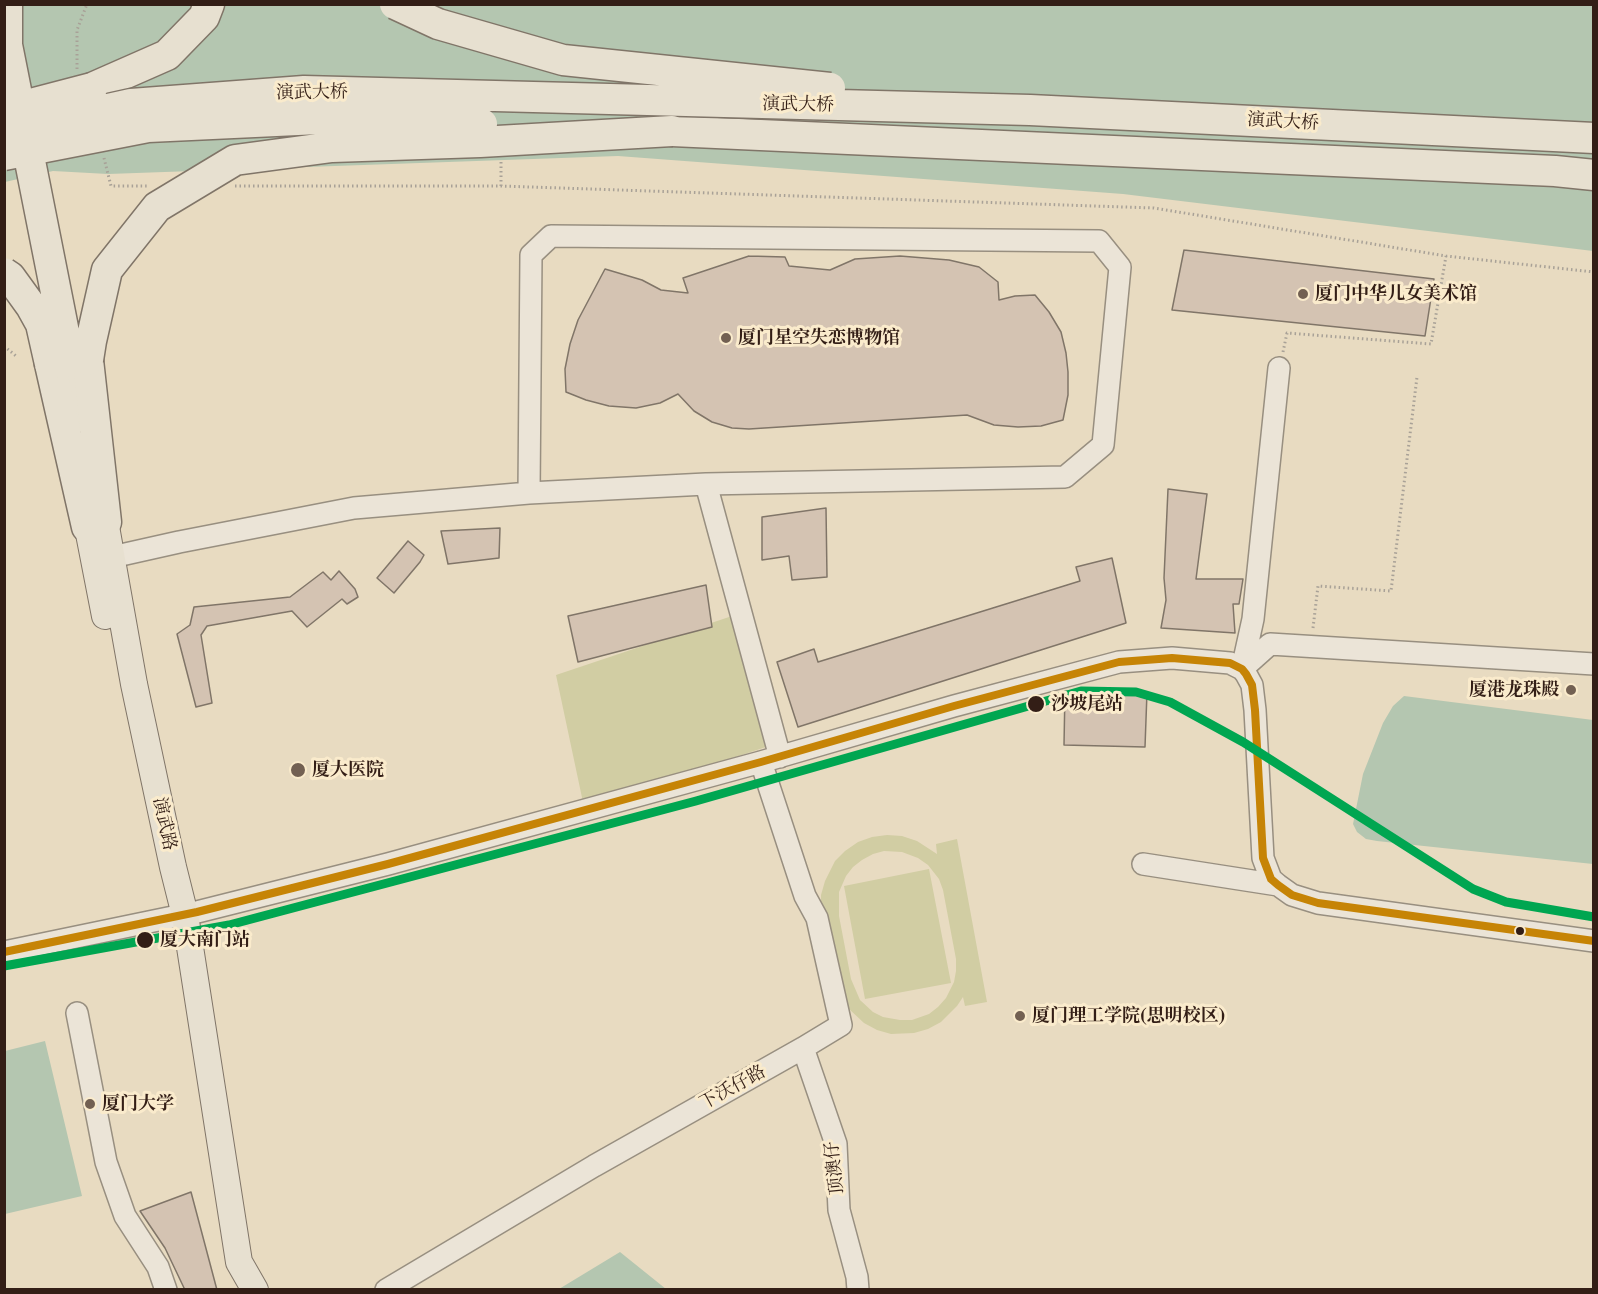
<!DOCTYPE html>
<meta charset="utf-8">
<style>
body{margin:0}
#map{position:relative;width:1598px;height:1294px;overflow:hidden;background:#e8dbc1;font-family:"Old Standard TT",serif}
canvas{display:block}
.frame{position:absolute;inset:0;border:6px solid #331e16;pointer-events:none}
</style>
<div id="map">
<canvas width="1598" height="1294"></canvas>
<div class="frame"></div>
</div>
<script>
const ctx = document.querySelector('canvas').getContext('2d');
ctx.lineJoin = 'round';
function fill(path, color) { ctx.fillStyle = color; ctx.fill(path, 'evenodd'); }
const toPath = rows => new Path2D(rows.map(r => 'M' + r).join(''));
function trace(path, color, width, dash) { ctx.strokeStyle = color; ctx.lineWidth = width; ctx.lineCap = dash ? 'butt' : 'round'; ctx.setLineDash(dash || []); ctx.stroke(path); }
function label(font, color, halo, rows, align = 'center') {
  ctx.font = font + ' "Old Standard TT","Noto Serif SC",serif'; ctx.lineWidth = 6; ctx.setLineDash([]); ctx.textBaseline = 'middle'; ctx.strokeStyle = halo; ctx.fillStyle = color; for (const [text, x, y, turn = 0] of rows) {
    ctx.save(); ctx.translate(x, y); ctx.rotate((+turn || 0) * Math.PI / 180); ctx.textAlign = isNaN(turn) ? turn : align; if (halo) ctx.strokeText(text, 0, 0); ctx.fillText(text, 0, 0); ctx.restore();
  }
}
fill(toPath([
 [738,614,775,744,584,807,556,675],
 [887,835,902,836,917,841,937,854,936,844,957,839,987,1002,965,1006,963,997,957,1006,941,1022,928,1029,914,1033,891,1034,877,1030,864,1023,848,1008,821,910,821,895,825,881,835,861,845,851,858,842,872,837],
 [884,851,902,852,918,858,928,865,939,879,943,890,956,959,956,971,954,982,946,998,938,1007,929,1014,912,1020,900,1020,883,1017,873,1012,860,1000,851,979,839,916,839,892,846,876,853,867,862,860,873,854],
 [929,869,951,983,865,999,844,886]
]), '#d1cda3');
fill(toPath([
 [4,5,1593,5,1593,251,1123,194,618,156,108,174,53,171,5,182],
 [1404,696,1593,720,1593,864,1377,841,1366,839,1357,832,1353,824,1363,774,1383,723,1393,706],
 [45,1041,82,1196,5,1214,5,1051],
 [620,1252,666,1289,559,1289]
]), '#b4c6b0');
const building = toPath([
 [1184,250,1434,279,1425,336,1172,310,1184,250],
 [749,256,785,257,789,266,830,270,855,259,900,256,949,260,979,267,998,282,999,300,1015,296,1035,295,1049,312,1061,332,1066,353,1068,372,1068,395,1063,420,1041,426,1018,427,994,425,967,415,749,429,732,428,712,422,694,411,678,394,660,403,636,408,609,406,586,400,566,392,565,369,570,344,578,320,605,269,642,280,661,290,688,293,683,278,749,256],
 [1168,489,1207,494,1196,579,1243,579,1239,604,1233,604,1235,633,1161,628,1166,600,1164,578,1168,489],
 [826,508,827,577,792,580,789,556,762,560,762,517,826,508],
 [500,528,499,558,448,564,441,531,500,528],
 [408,541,424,555,420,562,394,593,377,578,408,541],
 [1112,558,1126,623,798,727,777,662,814,649,818,662,980,612,1080,581,1076,567,1112,558],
 [339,571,355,589,358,597,347,604,342,599,307,627,292,611,207,626,201,635,212,703,196,707,177,634,190,625,194,607,290,597,323,572,331,580,339,571],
 [706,585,712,627,578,662,568,616,706,585],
 [1065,691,1147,692,1145,747,1064,745,1065,691],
 [191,1192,217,1290,185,1290,165,1248,140,1211,191,1192]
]);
fill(building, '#d4c3b2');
trace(building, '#807568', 1.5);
const minor = toPath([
 [529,493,531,255,551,236,1099,241,1120,267,1103,445,1065,477,706,484],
 [112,557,179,542,354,508,529,493,706,484,780,757],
 [1242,669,1270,644,1594,664],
 [1242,669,1253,619,1279,368],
 [1143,864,1278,885],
 [4,952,197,912,388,864,761,762,954,706,1119,662,1172,658,1230,663,1242,669,1246,674,1252,685,1255,710,1263,858,1271,879,1278,885,1292,895,1318,903,1594,941],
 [77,1013,106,1162,125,1216,158,1267,166,1290],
 [803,1048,836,1144,839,1210,857,1277,858,1290],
 [386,1290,594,1166,803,1048,841,1025,817,918,805,896,761,762]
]);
const major = toPath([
 [69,358,83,419],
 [102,504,134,684,173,867,185,915,239,1262,255,1290],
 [84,508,105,616]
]);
const highway = toPath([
 [92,88,167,55,204,17,209,4],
 [672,131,1555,171,1594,175],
 [88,360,106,522],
 [50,364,87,527]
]);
trace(minor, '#988f80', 24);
trace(major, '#807568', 28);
trace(highway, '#807568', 33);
trace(toPath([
 [77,69,77,30,87,4],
 [104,158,111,186,148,186],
 [501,162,501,186],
 [235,186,501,186,1154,208,1446,256,1594,272],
 [4,346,16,356],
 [1283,352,1287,333,1431,344,1446,256],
 [1313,628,1318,586,1391,591,1417,377]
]), '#a8a197', 3, [1.5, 3]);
trace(minor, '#ebe4d7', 21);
trace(major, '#e7e0d0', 26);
trace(highway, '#e7e0d0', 30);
const highwayBridge = toPath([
 [7,4,7,45,69,358],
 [395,4,438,24,563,60,830,88],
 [4,111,92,88],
 [4,132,131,104,304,91,1030,110,1594,138],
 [4,155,148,127,340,118,482,124],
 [4,273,10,277,31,306,41,324,50,364],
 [88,360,91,341,107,270,157,207,235,160,332,147,480,142,672,131]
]);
trace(highwayBridge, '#807568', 33, []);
trace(highwayBridge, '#e7e0d0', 30);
trace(toPath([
 [4,952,197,912,388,864,761,762,954,706,1119,662,1172,658,1230,663,1242,669,1246,674,1252,685,1255,710,1263,858,1271,879,1278,885,1292,895,1318,903,1594,941]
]), '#c68406', 8);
trace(toPath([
 [4,966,229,925,696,801,1081,691,1136,692,1170,702,1243,742,1473,889,1506,902,1594,917]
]), '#00a651', 9);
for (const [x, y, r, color] of [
 [1303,294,6,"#726052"],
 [726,338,6,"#726052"],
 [1571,690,6,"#726052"],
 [1036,704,9,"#331e16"],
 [298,770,8,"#726052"],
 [1520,931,5,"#331e16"],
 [145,940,9,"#331e16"],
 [1020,1016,6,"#726052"],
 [90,1104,6,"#726052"]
]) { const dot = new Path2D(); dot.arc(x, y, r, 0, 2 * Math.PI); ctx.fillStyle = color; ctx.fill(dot); trace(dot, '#faebcc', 2); }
label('18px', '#331e16', '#faebcc', [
 ["演武大桥",312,93,-1],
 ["演武大桥",798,105,1],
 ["演武大桥",1283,122,3],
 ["演武路",164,824,78],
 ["下沃仔路",733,1088,-29],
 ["顶澳仔",835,1168,-96]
]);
label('bold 18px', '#331e16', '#faebcc', [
 ["厦门中华儿女美术馆",1315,294],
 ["厦门星空失恋博物馆",738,338],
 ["厦港龙珠殿",1559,690,"right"],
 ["厦大医院",312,770],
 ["厦门理工学院(思明校区)",1032,1016],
 ["厦门大学",102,1104]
], 'left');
label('bold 18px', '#331e16', '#faebcc', [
 ["沙坡尾站",1051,704],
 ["厦大南门站",160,940]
], 'left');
</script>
